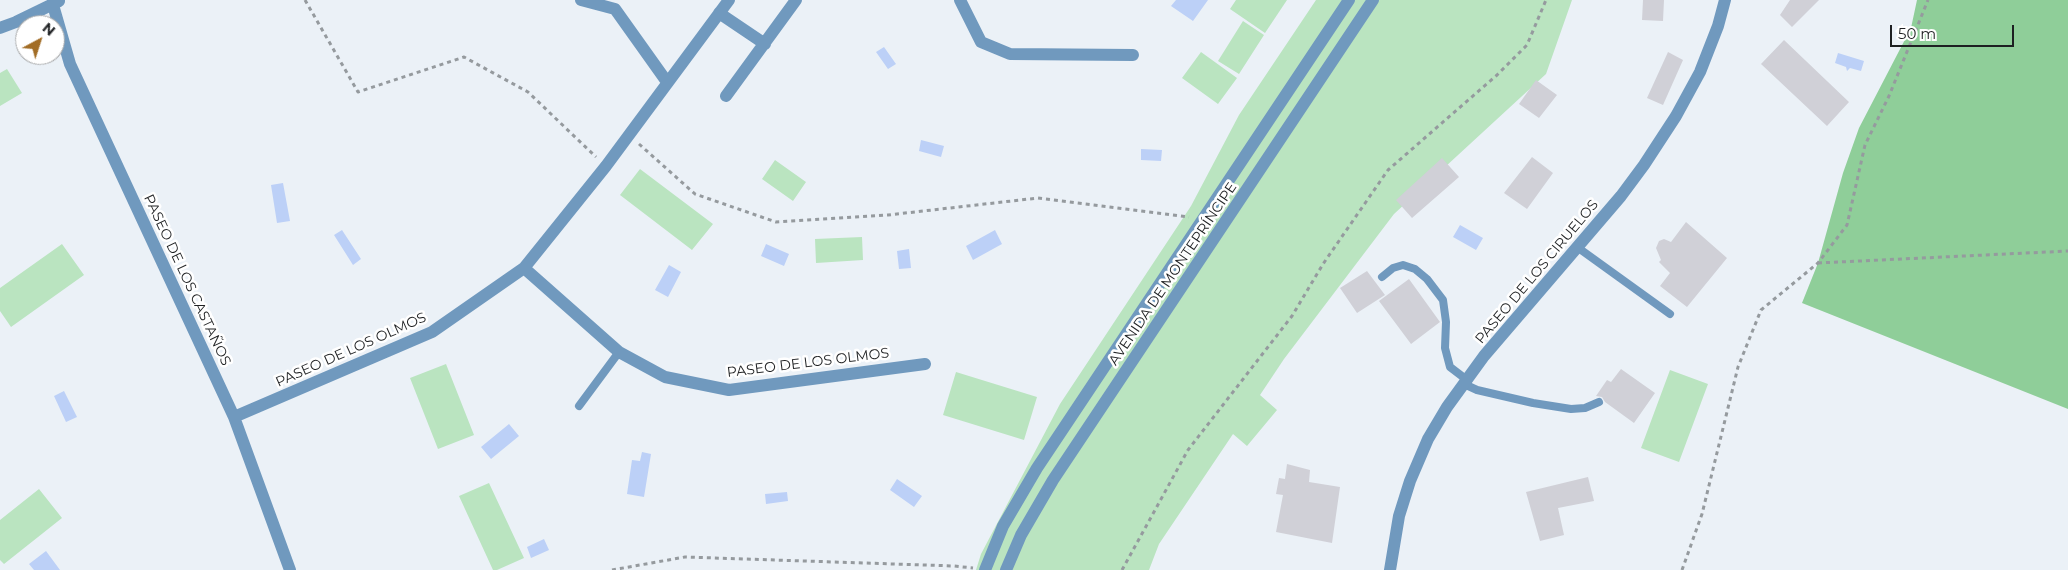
<!DOCTYPE html>
<meta charset="utf-8">
<style>
body{margin:0}
#map{position:relative;width:2068px;height:570px;overflow:hidden;background:#ebf1f7;font-family:Montserrat,sans-serif}
canvas{display:block}
.north{position:absolute;left:15px;top:15px;width:50px;height:50px;box-sizing:border-box;background:#fff;border:1px solid #a5a6a7;border-radius:50%;rotate:40deg;font-size:14px;font-weight:700;line-height:20px;text-align:center;color:#1e2022}
.north::after{content:'';display:block;margin:auto;width:18px;height:22px;background:#a26d26;clip-path:polygon(50% 0,100% 100%,50% 72%,0 100%)}
.scale{position:absolute;left:1890px;top:25px;width:124px;height:22px;box-sizing:border-box;border:2px solid #1e2022;border-top:0;padding-left:6px;font-size:15px;line-height:18px;white-space:nowrap;color:#1e2022;-webkit-text-stroke:4px #fff;paint-order:stroke}
</style>
<div id="map">
<canvas width="2068" height="570"></canvas>
<div class="north">N</div>
<div class="scale">50 m</div>
</div>
<script>
const ctx = document.querySelector('canvas').getContext('2d');
ctx.lineJoin = 'round';
function fill(path, color) { ctx.fillStyle = color; ctx.fill(path, 'evenodd'); }
const toPath = rows => new Path2D(rows.map(r => 'M' + r).join(''));
function trace(path, color, width, dash) { ctx.strokeStyle = color; ctx.lineWidth = width; ctx.lineCap = dash ? 'butt' : 'round'; ctx.setLineDash(dash || []); ctx.stroke(path); }
function label(font, color, halo, rows, align = 'center') {
  ctx.font = font + ' Montserrat,sans-serif'; ctx.lineWidth = 5; ctx.setLineDash([]); ctx.textBaseline = 'middle'; ctx.strokeStyle = halo; ctx.fillStyle = color; for (const [text, x, y, turn = 0] of rows) {
    ctx.save(); ctx.translate(x, y); ctx.rotate((+turn || 0) * Math.PI / 180); ctx.textAlign = isNaN(turn) ? turn : align; if (halo) ctx.strokeText(text, 0, 0); ctx.fillText(text, 0, 0); ctx.restore();
  }
}
fill(toPath([
 [1236,0,1287,0,1265,33,1230,9],
 [1316,0,1572,0,1546,74,1394,214,1284,359,1260,395,1277,410,1247,446,1233,434,1159,544,1149,570,976,570,981,554,1060,404,1191,206,1239,115],
 [1243,21,1264,35,1239,74,1218,61],
 [1201,52,1237,78,1218,104,1182,78],
 [7,69,22,93,0,106,0,73],
 [775,160,806,182,793,201,762,179],
 [640,169,713,224,692,250,620,195],
 [862,237,863,260,816,263,815,239],
 [62,244,84,275,11,327,0,311,0,288],
 [446,364,474,435,438,449,410,378],
 [1670,370,1708,384,1679,462,1641,448],
 [956,372,1037,397,1024,440,943,415],
 [489,483,524,558,497,570,493,570,459,496],
 [39,489,62,518,4,564,0,560,0,520]
]), '#bae4c0');
fill(toPath([
 [1917,0,2068,0,2068,409,1802,303,1818,263,1843,173,1859,128,1911,28]
]), '#8fce99');
fill(toPath([
 [1176,0,1208,0,1193,21,1171,6],
 [884,47,896,64,888,69,876,52],
 [1838,53,1864,61,1861,71,1850,68,1847,71,1846,67,1835,63],
 [921,140,944,146,941,157,919,151],
 [1141,149,1162,150,1161,161,1141,160],
 [283,183,290,221,277,223,271,185],
 [1460,225,1483,238,1476,250,1453,237],
 [342,230,361,259,353,265,334,235],
 [995,230,1002,244,973,260,966,246],
 [766,244,789,254,784,266,761,256],
 [909,249,911,268,899,269,897,251],
 [669,265,681,272,668,297,655,290],
 [64,391,77,417,66,422,54,396],
 [509,424,519,436,491,459,481,447],
 [642,452,651,454,644,497,627,494,632,460,640,461],
 [897,479,922,496,914,507,890,490],
 [787,492,788,501,766,504,765,494],
 [544,539,549,550,531,558,527,547],
 [46,551,60,570,34,570,29,564]
]), '#bcd0f7');
fill(toPath([
 [1643,0,1664,0,1663,21,1642,20],
 [1790,0,1819,0,1792,27,1780,15],
 [1784,40,1849,102,1827,126,1761,64],
 [1668,52,1683,60,1663,105,1647,98],
 [1536,80,1557,95,1539,118,1519,104],
 [1532,157,1553,173,1527,209,1504,193],
 [1442,158,1459,177,1412,218,1396,200],
 [1686,222,1727,258,1687,307,1660,286,1670,273,1659,262,1661,260,1656,248,1659,241,1664,239,1671,242],
 [1367,271,1385,295,1357,313,1340,288],
 [1409,279,1440,322,1411,344,1379,301],
 [1621,369,1655,393,1634,423,1605,402,1602,397,1596,396,1607,380,1611,382],
 [1287,464,1310,470,1309,482,1340,487,1332,543,1276,532,1283,495,1276,494,1279,478,1285,479],
 [1588,477,1594,501,1558,508,1564,535,1540,541,1526,492]
]), '#d0d0d7');
trace(toPath([
 [305,0,358,92,464,57,528,92,596,157],
 [639,144,695,194,776,222,888,215,1038,198,1189,217],
 [1818,263,2068,251],
 [612,570,685,557,954,566,973,568],
 [1122,570,1188,450,1292,316,1323,264,1388,170,1497,75,1527,45,1546,0],
 [1682,570,1702,514,1738,367,1761,310,1818,263,1847,225,1865,145,1889,96,1928,0]
]), '#959a9e', 3, [4, 4]);
trace(toPath([
 [1577,247,1670,314],
 [1382,277,1393,268,1403,265,1415,269,1427,279,1443,300,1446,322,1445,348,1450,367,1467,380],
 [1464,384,1477,390,1533,403,1571,409,1585,408,1599,402],
 [579,406,619,352]
]), '#7099be', 8);
trace(toPath([
 [581,0,615,9,667,82],
 [960,0,981,42,1010,54,1133,55],
 [53,5,70,64,234,417,290,570],
 [719,13,765,44],
 [0,28,16,22,59,1],
 [726,96,796,0],
 [524,268,619,352,665,377,729,390,925,364],
 [234,417,432,332,524,268,606,166,729,0],
 [1390,570,1399,516,1410,481,1428,439,1447,407,1484,356,1621,196,1644,165,1676,116,1700,72,1718,26,1725,0]
]), '#7099be', 12);
trace(toPath([
 [985,570,1003,526,1037,468,1349,0],
 [1006,570,1021,535,1053,480,1373,0]
]), '#7099be', 12);
label('14px', '#1e2022', '#fff', [
 ["PASEO DE LOS CIRUELOS",1537,272,-50],
 ["AVENIDA DE MONTEPRÍNCIPE",1173,274,-56],
 ["PASEO DE LOS CASTAÑOS",187,280,65],
 ["PASEO DE LOS OLMOS",351,350,-24],
 ["PASEO DE LOS OLMOS",808,363,-7]
]);
</script>
